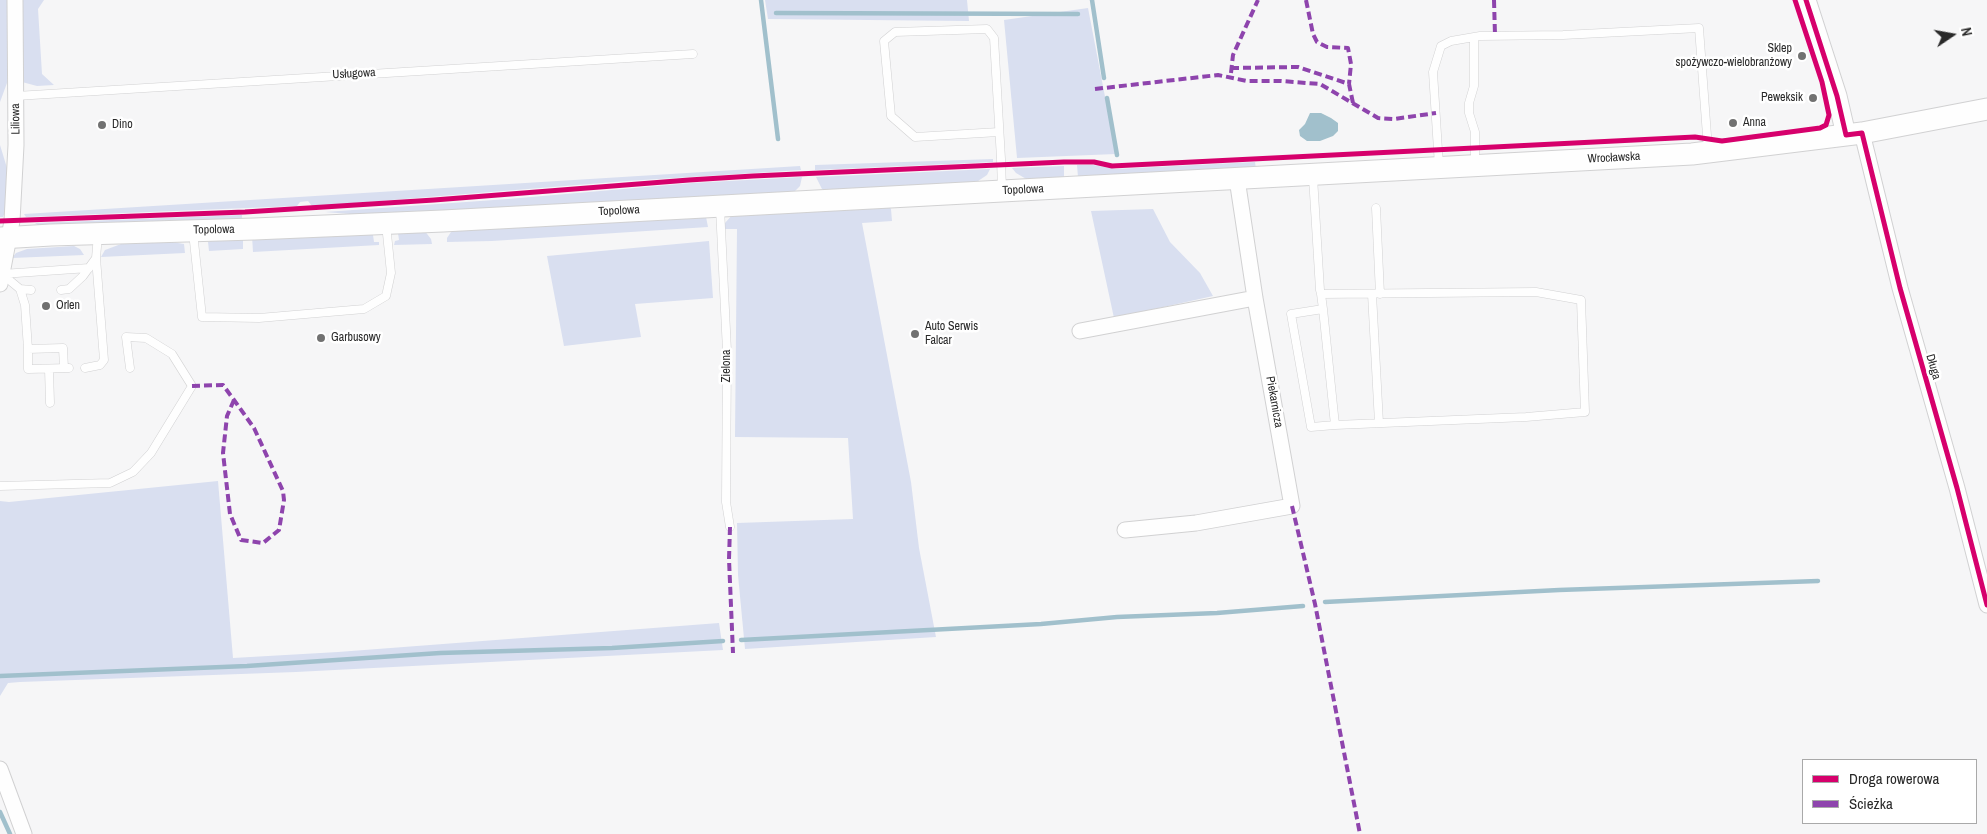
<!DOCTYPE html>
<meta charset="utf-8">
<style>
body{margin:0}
#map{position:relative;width:1987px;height:834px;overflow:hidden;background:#f6f6f7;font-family:"Archivo Narrow",sans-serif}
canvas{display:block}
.legend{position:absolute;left:1802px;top:759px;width:175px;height:65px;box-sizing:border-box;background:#fff;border:1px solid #a9a9a9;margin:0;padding:6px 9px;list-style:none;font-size:15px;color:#292929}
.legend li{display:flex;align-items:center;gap:10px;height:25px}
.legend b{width:25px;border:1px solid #a9a9a9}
.north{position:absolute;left:1927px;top:10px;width:50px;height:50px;-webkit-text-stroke:4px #fff;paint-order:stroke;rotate:78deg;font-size:14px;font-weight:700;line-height:20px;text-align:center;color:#292929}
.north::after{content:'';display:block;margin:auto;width:18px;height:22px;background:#292929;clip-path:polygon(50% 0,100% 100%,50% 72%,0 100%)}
</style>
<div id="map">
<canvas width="1987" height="834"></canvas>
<ul class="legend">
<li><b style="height:6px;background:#d6006c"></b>Droga rowerowa</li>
<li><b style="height:6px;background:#8e44ad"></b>Ścieżka</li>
</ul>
<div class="north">N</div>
</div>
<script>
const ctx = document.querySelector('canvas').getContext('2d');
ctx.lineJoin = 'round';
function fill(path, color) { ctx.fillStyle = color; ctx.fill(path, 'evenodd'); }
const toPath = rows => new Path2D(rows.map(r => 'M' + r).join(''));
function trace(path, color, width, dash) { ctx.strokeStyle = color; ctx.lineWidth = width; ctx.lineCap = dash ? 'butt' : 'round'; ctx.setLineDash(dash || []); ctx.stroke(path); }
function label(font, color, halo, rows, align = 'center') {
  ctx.font = font + ' "Archivo Narrow",sans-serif'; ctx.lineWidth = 5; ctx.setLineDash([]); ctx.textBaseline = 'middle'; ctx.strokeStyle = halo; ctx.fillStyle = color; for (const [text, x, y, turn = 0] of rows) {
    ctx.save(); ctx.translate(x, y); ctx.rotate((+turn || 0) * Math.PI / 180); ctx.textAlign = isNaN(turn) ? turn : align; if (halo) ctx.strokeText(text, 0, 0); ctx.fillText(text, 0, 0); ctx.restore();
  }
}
fill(toPath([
 [0,0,7,0,7,83,0,102],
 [20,0,44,0,38,9,42,74,54,85,37,86,22,82],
 [765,0,967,0,969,21,768,19],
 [1088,8,1116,154,1017,158,1004,20],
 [0,145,7,168,7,207,3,217,0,217],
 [993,159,993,162,815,170,815,165],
 [1255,162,1256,169,1078,177,1077,165,1093,165,1116,169],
 [800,166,801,170,627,181,342,204,312,206,308,201,300,202,297,206,26,217,24,214],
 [1064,166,1064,178,1028,180,1016,173,1012,168],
 [990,169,987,175,972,185,828,192,822,189,816,177],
 [802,177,800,186,794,192,375,216,325,212,508,199,692,183],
 [889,206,891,209,892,221,862,223,911,482,919,548,936,637,745,649,738,575,737,523,853,519,848,438,735,437,737,229,724,229,725,223,733,214],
 [1153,209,1170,242,1200,273,1213,296,1114,318,1091,211],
 [242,215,242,222,180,220,39,226,35,223],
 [706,217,708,227,492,241,447,242,447,238,453,229],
 [424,230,431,239,432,244,394,245,395,241,399,240,398,233],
 [368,232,373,235,374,242,379,242,379,245,253,252,252,236],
 [243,237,243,249,209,251,208,242,213,240],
 [709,241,713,298,635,304,641,337,564,346,547,256],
 [172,242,184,244,185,253,101,257,105,250,121,244],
 [74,246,80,249,84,255,12,258,16,253,27,249],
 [218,481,233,658,338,652,719,623,723,650,296,672,20,682,8,683,0,696,0,501,9,502]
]), '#d9dff0');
fill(toPath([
 [1310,113,1321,113,1331,118,1338,123,1338,131,1333,136,1320,141,1307,141,1300,136,1299,130,1305,124]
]), '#a1c0cc');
trace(toPath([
 [761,0,778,139],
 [1092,0,1104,78],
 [776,13,1078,14],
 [1107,98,1117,155],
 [1325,602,1559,590,1818,581],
 [741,640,1041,624,1117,617,1217,613,1303,606],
 [0,676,247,666,440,653,612,648,723,641],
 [0,812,10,834]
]), '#a1c0cc', 4.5);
const service = toPath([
 [1474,37,1474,86,1469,103,1469,113,1475,132,1475,163],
 [16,96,693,54],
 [999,132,915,137,891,116,884,41,895,32,987,29,994,38,1001,159,1002,190],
 [1439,166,1433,72,1441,46,1451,41,1480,36,1563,35,1699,28,1708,149],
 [1313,177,1320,290,1321,294,1323,309,1335,425,1526,417,1585,412,1581,300,1536,292,1321,294],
 [720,208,727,351,726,502,730,527],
 [1376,208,1380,294],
 [193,232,202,317,259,318,364,309,386,296,391,273,386,224],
 [2,274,89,268],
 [2,274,20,289,31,290],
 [20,289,25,305,28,349,63,348,64,368],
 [61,290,69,289,83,276,96,258,98,235],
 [1372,294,1379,423],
 [1323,309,1291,314,1311,427,1335,425],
 [28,349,28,369,69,368],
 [85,368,100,365,104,360,96,258],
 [49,369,50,403],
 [0,486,110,483,133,472,151,453,192,386,172,354,146,338,126,337,130,368]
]);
const minor = toPath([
 [1862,133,1900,288,1957,488,1987,605],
 [0,284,12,221,16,145,15,0],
 [1080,331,1255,298],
 [1125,530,1196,523,1292,506,1255,298,1237,179],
 [0,769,24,834]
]);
const tertiary = toPath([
 [1806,0,1837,96,1846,135]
]);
const secondary = toPath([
 [0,238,51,235,254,229,443,221,1692,154,1862,133,1987,109]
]);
trace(service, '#d1d1d2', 9);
trace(minor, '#d1d1d2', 17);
trace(tertiary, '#d1d1d2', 21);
trace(secondary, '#d1d1d2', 23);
trace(service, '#fefefe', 8);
trace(minor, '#fefefe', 15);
trace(tertiary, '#fefefe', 19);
trace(secondary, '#fefefe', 21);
trace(toPath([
 [1306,0,1313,34,1317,42,1327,47,1348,48,1351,64,1349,84],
 [1494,0,1495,35],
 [1231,68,1298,67,1349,84,1353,103],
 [1231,73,1233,55,1258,0],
 [1095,89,1218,75,1247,81,1281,81,1320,84,1378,118,1394,119,1436,113],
 [192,386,223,385,234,400,254,428,283,491,284,500,279,530,263,543,241,540,230,514,223,453,227,416,234,400],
 [1292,506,1315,604,1360,834],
 [730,527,729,559,733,653]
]), '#8e44ad', 4, [8, 4]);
trace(toPath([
 [1806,0,1837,96,1846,135,1862,133,1900,288,1957,488,1987,605],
 [0,221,245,212,434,200,689,180,753,176,1064,162,1094,162,1112,166,1695,137,1722,141,1820,128,1826,125,1829,115,1822,82,1795,0]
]), '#d6006c', 5);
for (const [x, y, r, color] of [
 [1802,56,5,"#717171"],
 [1813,98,5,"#717171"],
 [1733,123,5,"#717171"],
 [102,125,5,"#717171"],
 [46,306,5,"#717171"],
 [915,334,5,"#717171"],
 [321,338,5,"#717171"]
]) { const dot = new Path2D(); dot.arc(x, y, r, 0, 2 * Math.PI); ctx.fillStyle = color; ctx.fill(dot); trace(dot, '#fff', 2); }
label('12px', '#292929', '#fff', [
 ["Sklep",1792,49,"right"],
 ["spożywczo-wielobranżowy",1792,63,"right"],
 ["Peweksik",1803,98,"right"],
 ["Anna",1743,123],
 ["Dino",112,125],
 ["Orlen",56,306],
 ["Auto Serwis",925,327],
 ["Falcar",925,341],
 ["Garbusowy",331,338]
], 'left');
label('12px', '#292929', '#fff', [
 ["Usługowa",354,74,-3],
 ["Liliowa",16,119,-91],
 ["Wrocławska",1614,158,-3],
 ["Topolowa",1023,190,-3],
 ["Topolowa",619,211,-3],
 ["Topolowa",214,230,-1],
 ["Zielona",727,366,-90],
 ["Długa",1933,367,74],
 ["Piekarnicza",1274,402,80]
]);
</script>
